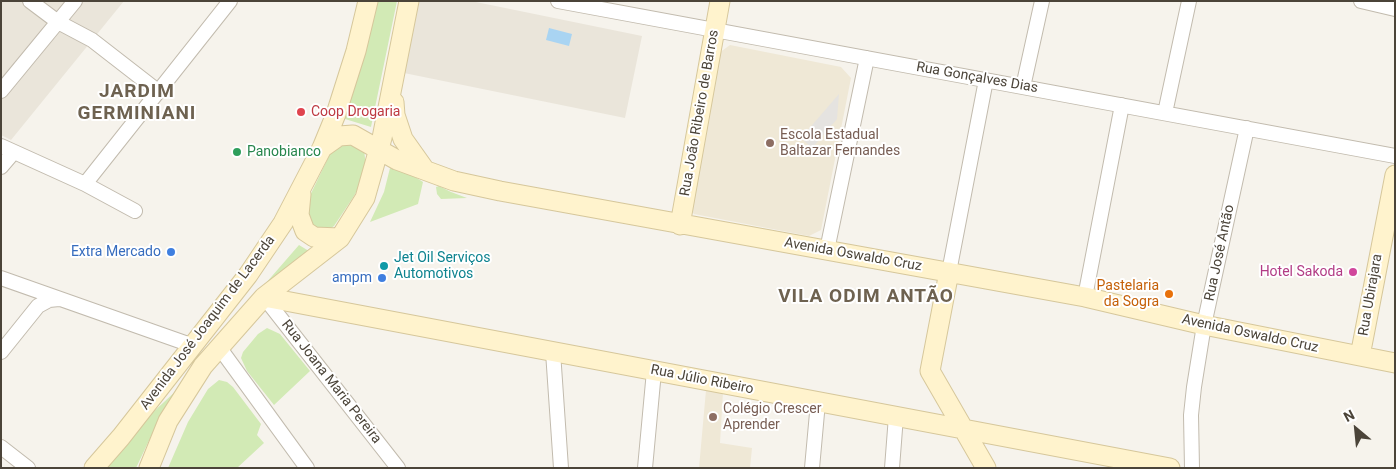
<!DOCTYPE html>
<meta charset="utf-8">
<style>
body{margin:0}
#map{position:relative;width:1396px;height:469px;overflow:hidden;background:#f6f3ec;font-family:Roboto,sans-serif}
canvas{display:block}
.frame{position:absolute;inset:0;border:2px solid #4b4439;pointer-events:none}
.north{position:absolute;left:1331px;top:404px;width:50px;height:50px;-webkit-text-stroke:4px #fff;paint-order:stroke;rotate:332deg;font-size:14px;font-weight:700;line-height:20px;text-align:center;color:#4b4439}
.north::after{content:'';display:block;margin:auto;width:18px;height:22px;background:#4b4439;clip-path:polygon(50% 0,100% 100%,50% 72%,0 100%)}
</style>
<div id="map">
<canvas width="1396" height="469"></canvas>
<div class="frame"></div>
<div class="north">N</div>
</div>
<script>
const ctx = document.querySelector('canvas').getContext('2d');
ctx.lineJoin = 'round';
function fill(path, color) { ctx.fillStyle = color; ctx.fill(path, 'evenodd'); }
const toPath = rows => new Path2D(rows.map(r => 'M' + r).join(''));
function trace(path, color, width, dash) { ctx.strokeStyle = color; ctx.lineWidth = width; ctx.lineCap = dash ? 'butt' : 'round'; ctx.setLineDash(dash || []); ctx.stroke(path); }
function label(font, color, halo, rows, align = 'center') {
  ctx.font = font + ' Roboto,sans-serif'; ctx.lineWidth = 4; ctx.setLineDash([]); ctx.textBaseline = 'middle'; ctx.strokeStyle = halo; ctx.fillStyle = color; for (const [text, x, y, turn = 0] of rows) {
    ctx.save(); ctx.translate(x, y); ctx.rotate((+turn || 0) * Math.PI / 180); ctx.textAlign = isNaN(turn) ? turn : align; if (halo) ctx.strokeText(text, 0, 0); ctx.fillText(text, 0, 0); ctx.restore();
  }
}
fill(toPath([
 [1,1,124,1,11,140,1,135],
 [419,1,471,1,642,36,625,118,404,73]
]), '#eae5da');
fill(toPath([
 [730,45,841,67,851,78,821,230,809,236,694,214,689,208,719,53],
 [706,390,723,392,720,443,752,448,750,468,699,468]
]), '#efe8d6');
fill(toPath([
 [377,1,397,1,371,127,345,119,344,117],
 [346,142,364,149,366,167,363,179,354,196,334,226,325,232,317,232,303,210,331,152],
 [390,168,412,175,423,182,418,204,370,222,384,192],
 [439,186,451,192,467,198,441,199,437,194,436,187],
 [299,245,317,256,169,407,154,430,136,468,103,468,135,429,178,389,212,345],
 [267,328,280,334,310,371,274,405,247,371,241,358,243,352,258,334],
 [219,380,227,382,233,387,261,424,257,435,264,443,237,468,168,468,188,422,208,389]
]), '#d2eab5');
fill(toPath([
 [839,94,837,119,812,148,801,138]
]), '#e5e3e0');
fill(toPath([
 [549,28,572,34,569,46,546,40]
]), '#a9d4f2');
const street = toPath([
 [30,1,58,22,92,40,159,92],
 [558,1,1395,156],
 [1361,1,1395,9],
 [1023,87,1042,1],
 [1,91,75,1],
 [1165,113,1189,1],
 [1,146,85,184,135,211],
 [1,167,13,153],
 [85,184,230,1],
 [827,250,867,58],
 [949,272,986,80],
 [1,278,191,345],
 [264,297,398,468],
 [1085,297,1122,105],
 [219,347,307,468],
 [1,352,38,306,49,300,59,299],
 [553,352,561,468],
 [1,447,28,468],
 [645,468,654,371],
 [812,468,818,402],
 [892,468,896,416],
 [1192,468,1191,415,1194,387,1204,325,1247,128]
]);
const secondary = toPath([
 [394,102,395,115,403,139,425,170],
 [322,148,339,136,353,135,397,160,454,181,500,191,1085,297,1204,325,1395,363],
 [301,194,299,215,305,231,314,237,340,238],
 [680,225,720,1],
 [949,272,930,371,986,468],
 [264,297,1170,468],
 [1360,356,1395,175],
 [94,468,121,437,248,275,283,223,322,148,336,114,356,51,368,1],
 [149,468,168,421,203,366,264,297,340,238,365,198,382,138,409,1]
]);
trace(street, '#c2bbae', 16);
trace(secondary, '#d6c79b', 21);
trace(street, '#fff', 14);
trace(secondary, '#fff3cd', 19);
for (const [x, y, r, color] of [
 [301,112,5,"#e0444e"],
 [770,143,5,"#8d6e63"],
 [237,152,5,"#2e9e5b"],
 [171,252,5,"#3f7fe0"],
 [384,266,5,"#0f9aa8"],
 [1353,272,5,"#d1479c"],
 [382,278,5,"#3f7fe0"],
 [1169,294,5,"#e8710a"],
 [713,417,5,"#8d6e63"]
]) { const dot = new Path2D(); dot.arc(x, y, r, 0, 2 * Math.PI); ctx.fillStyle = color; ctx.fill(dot); trace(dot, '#fff', 2); }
label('14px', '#4b4439', '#fff', [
 ["Rua Gonçalves Dias",977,78,10],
 ["Rua João Ribeiro de Barros",700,113,-80],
 ["Rua José Antão",1220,253,-78],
 ["Avenida Oswaldo Cruz",853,255,10],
 ["Rua Ubirajara",1371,295,-80],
 ["Avenida José Joaquim de Lacerda",208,323,-53],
 ["Avenida Oswaldo Cruz",1250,334,12],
 ["Rua Júlio Ribeiro",702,380,11],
 ["Rua Joana Maria Pereira",331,382,52]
]);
label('14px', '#be3a42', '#fff', [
 ["Coop Drogaria",311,112]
], 'left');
label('14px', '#785e54', '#fff', [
 ["Escola Estadual",780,135],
 ["Baltazar Fernandes",780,151],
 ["Colégio Crescer",723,409],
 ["Aprender",723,425]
], 'left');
label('14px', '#27864d', '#fff', [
 ["Panobianco",247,152]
], 'left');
label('14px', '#366cbe', '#fff', [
 ["Extra Mercado",161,252],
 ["ampm",372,278]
], 'right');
label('14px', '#0d838f', '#fff', [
 ["Jet Oil Serviços",394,258],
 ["Automotivos",394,274]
], 'left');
label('14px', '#b23c85', '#fff', [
 ["Hotel Sakoda",1343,272]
], 'right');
label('14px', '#c56008', '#fff', [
 ["Pastelaria",1159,286],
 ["da Sogra",1159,302]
], 'right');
ctx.letterSpacing = '1px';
label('bold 19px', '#6e6250', '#fff', [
 ["JARDIM",137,92],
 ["GERMINIANI",137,114],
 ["VILA ODIM ANTÃO",866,297]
]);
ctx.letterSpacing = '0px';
</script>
